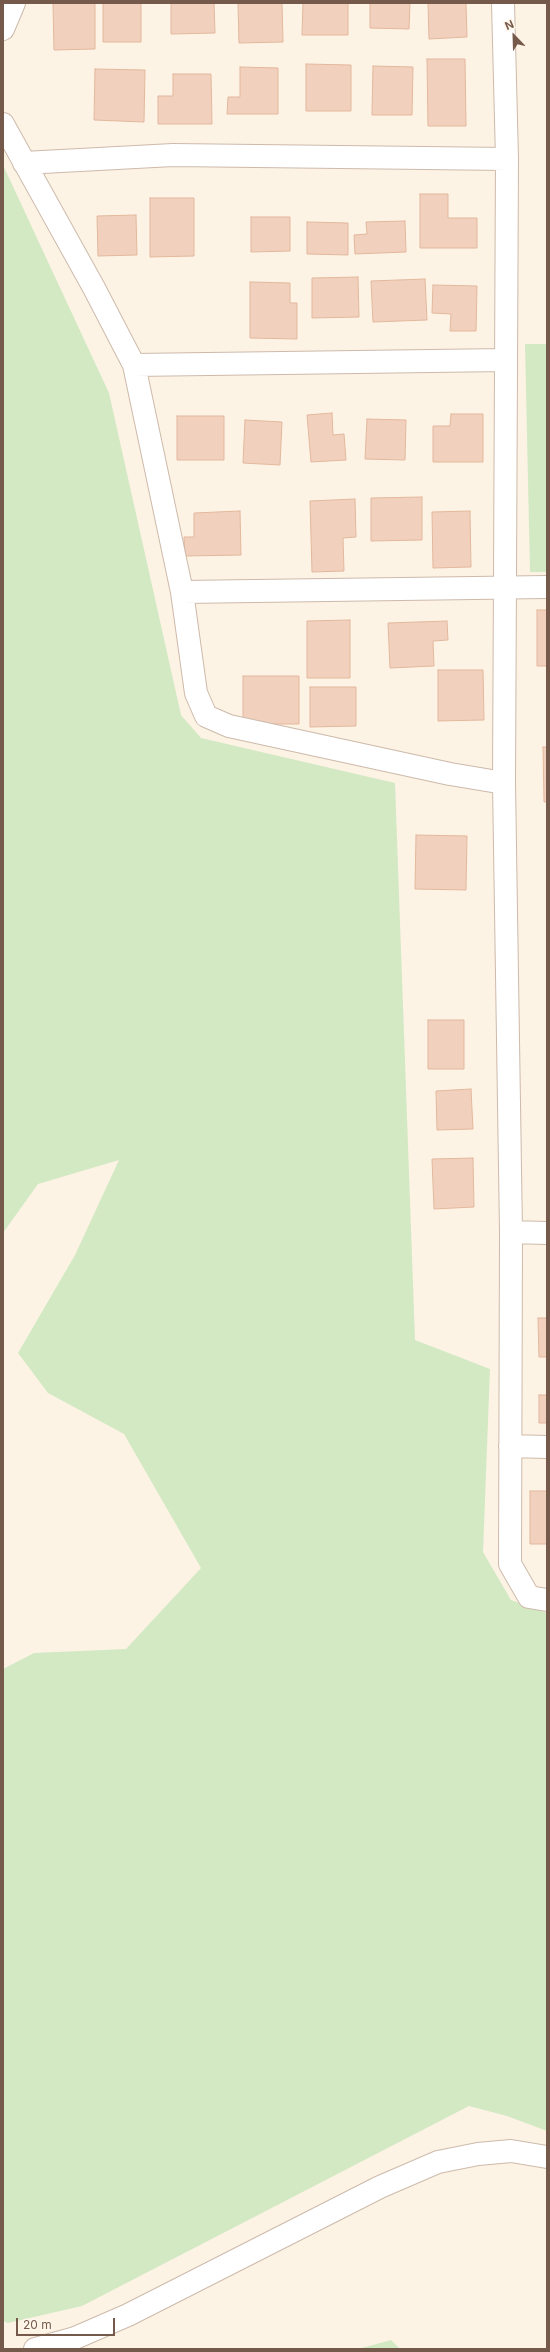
<!DOCTYPE html>
<style>
body{margin:0}
#map{position:relative;width:550px;height:2352px;overflow:hidden;background:#fcf3e5;font-family:Inter,sans-serif}
canvas{display:block}
.frame{position:absolute;inset:0;border:4px solid #75594a;pointer-events:none}
.north{position:absolute;left:494px;top:16px;width:40px;height:40px;-webkit-text-stroke:3px #fff7eb;paint-order:stroke;rotate:337deg;font-size:11px;font-weight:700;line-height:16px;text-align:center;color:#75594a}
.north::after{content:'';display:block;margin:auto;width:14px;height:18px;background:#75594a;clip-path:polygon(50% 0,100% 100%,50% 72%,0 100%)}
.scale{position:absolute;left:16px;top:2318px;width:99px;height:18px;box-sizing:border-box;border:2px solid #75594a;border-top:0;padding-left:5px;font-size:12px;line-height:14px;white-space:nowrap;color:#75594a;-webkit-text-stroke:3px #fff7eb;paint-order:stroke}
</style>
<div id="map">
<canvas width="550" height="2352"></canvas>
<div class="frame"></div>
<div class="north">N</div>
<div class="scale">20 m</div>
</div>
<script>
const ctx = document.querySelector('canvas').getContext('2d');
ctx.lineJoin = 'round';
function fill(path, color) { ctx.fillStyle = color; ctx.fill(path, 'evenodd'); }
const toPath = rows => new Path2D(rows.map(r => 'M' + r).join(''));
function trace(path, color, width, dash) { ctx.strokeStyle = color; ctx.lineWidth = width; ctx.lineCap = dash ? 'butt' : 'round'; ctx.setLineDash(dash || []); ctx.stroke(path); }
fill(toPath([
 [3,165,109,393,181,715,201,738,395,783,415,1340,490,1369,483,1552,511,1600,547,1613,547,2131,507,2116,469,2106,82,2306,8,2323,3,2321,3,1669,34,1653,126,1649,201,1568,124,1434,48,1393,18,1353,75,1255,119,1160,38,1184,3,1233],
 [525,344,547,344,547,572,530,572],
 [391,2340,400,2349,358,2349]
]), '#d3e9c3');
const building = toPath([
 [53,3,95,3,95,49,54,50,53,3],
 [103,3,141,3,141,42,103,42,103,3],
 [171,3,214,3,215,33,171,34,171,3],
 [238,3,282,3,283,42,239,43,238,3],
 [303,3,348,3,348,35,302,35,303,3],
 [370,3,410,3,409,29,370,28,370,3],
 [428,3,466,3,467,37,429,39,428,3],
 [427,59,465,59,466,126,428,126,427,59],
 [306,64,351,65,351,111,306,111,306,64],
 [373,66,413,67,412,115,372,115,373,66],
 [240,67,278,68,278,114,227,114,228,97,240,97,240,67],
 [95,69,145,70,144,122,94,120,95,69],
 [173,74,211,74,212,124,158,124,158,96,173,96,173,74],
 [420,194,448,194,448,218,477,218,477,248,420,248,420,194],
 [150,198,194,198,194,256,150,257,150,198],
 [136,215,137,255,98,256,97,216,136,215],
 [251,217,290,217,290,251,251,252,251,217],
 [405,221,406,252,355,254,354,235,367,234,366,222,405,221],
 [307,222,348,223,348,255,307,254,307,222],
 [358,277,359,317,312,318,312,278,358,277],
 [425,279,427,320,373,322,371,281,425,279],
 [250,282,290,283,290,303,297,303,297,339,250,338,250,282],
 [433,285,477,286,476,331,450,331,451,314,432,313,433,285],
 [332,413,333,435,344,434,346,460,311,462,307,415,332,413],
 [451,414,483,414,483,462,433,462,433,426,450,426,451,414],
 [177,416,224,416,224,460,177,460,177,416],
 [367,419,406,420,405,460,365,459,367,419],
 [245,420,282,422,280,465,243,463,245,420],
 [422,497,422,540,371,541,371,498,422,497],
 [355,499,356,537,343,538,344,571,312,572,310,501,355,499],
 [240,511,241,555,185,556,184,537,194,537,194,513,240,511],
 [470,511,471,567,433,568,432,512,470,511],
 [537,610,547,610,547,666,537,666,537,610],
 [350,620,350,678,307,678,307,621,350,620],
 [447,621,448,640,433,641,434,666,390,668,388,623,447,621],
 [438,670,483,670,484,720,438,721,438,670],
 [243,676,299,676,299,724,243,724,243,676],
 [310,687,356,687,356,726,310,727,310,687],
 [543,747,547,747,547,802,544,802,543,747],
 [416,835,467,836,466,890,415,889,416,835],
 [428,1020,464,1020,464,1069,428,1069,428,1020],
 [471,1089,473,1129,437,1130,436,1091,471,1089],
 [473,1158,474,1207,434,1209,432,1159,473,1158],
 [538,1318,547,1318,547,1357,539,1357,538,1318],
 [539,1395,547,1395,547,1423,539,1423,539,1395],
 [530,1491,547,1491,547,1544,530,1544,530,1491]
]);
fill(building, '#f1d1bd');
trace(building, '#e3b79d', 1);
const street = toPath([
 [503,3,507,159,504,783,511,1232,510,1564,529,1597,547,1600],
 [3,29,14,3],
 [3,124,94,288,134,365,182,592,196,693,206,716,229,726,450,774,504,783],
 [24,163,173,155,507,159],
 [134,365,505,360],
 [182,592,547,587],
 [511,1232,547,1233],
 [510,1446,547,1447],
 [35,2349,75,2338,128,2315,380,2187,438,2162,478,2154,511,2151,547,2157]
]);
trace(street, '#cdbaab', 24);
trace(street, '#fff', 22);
</script>
